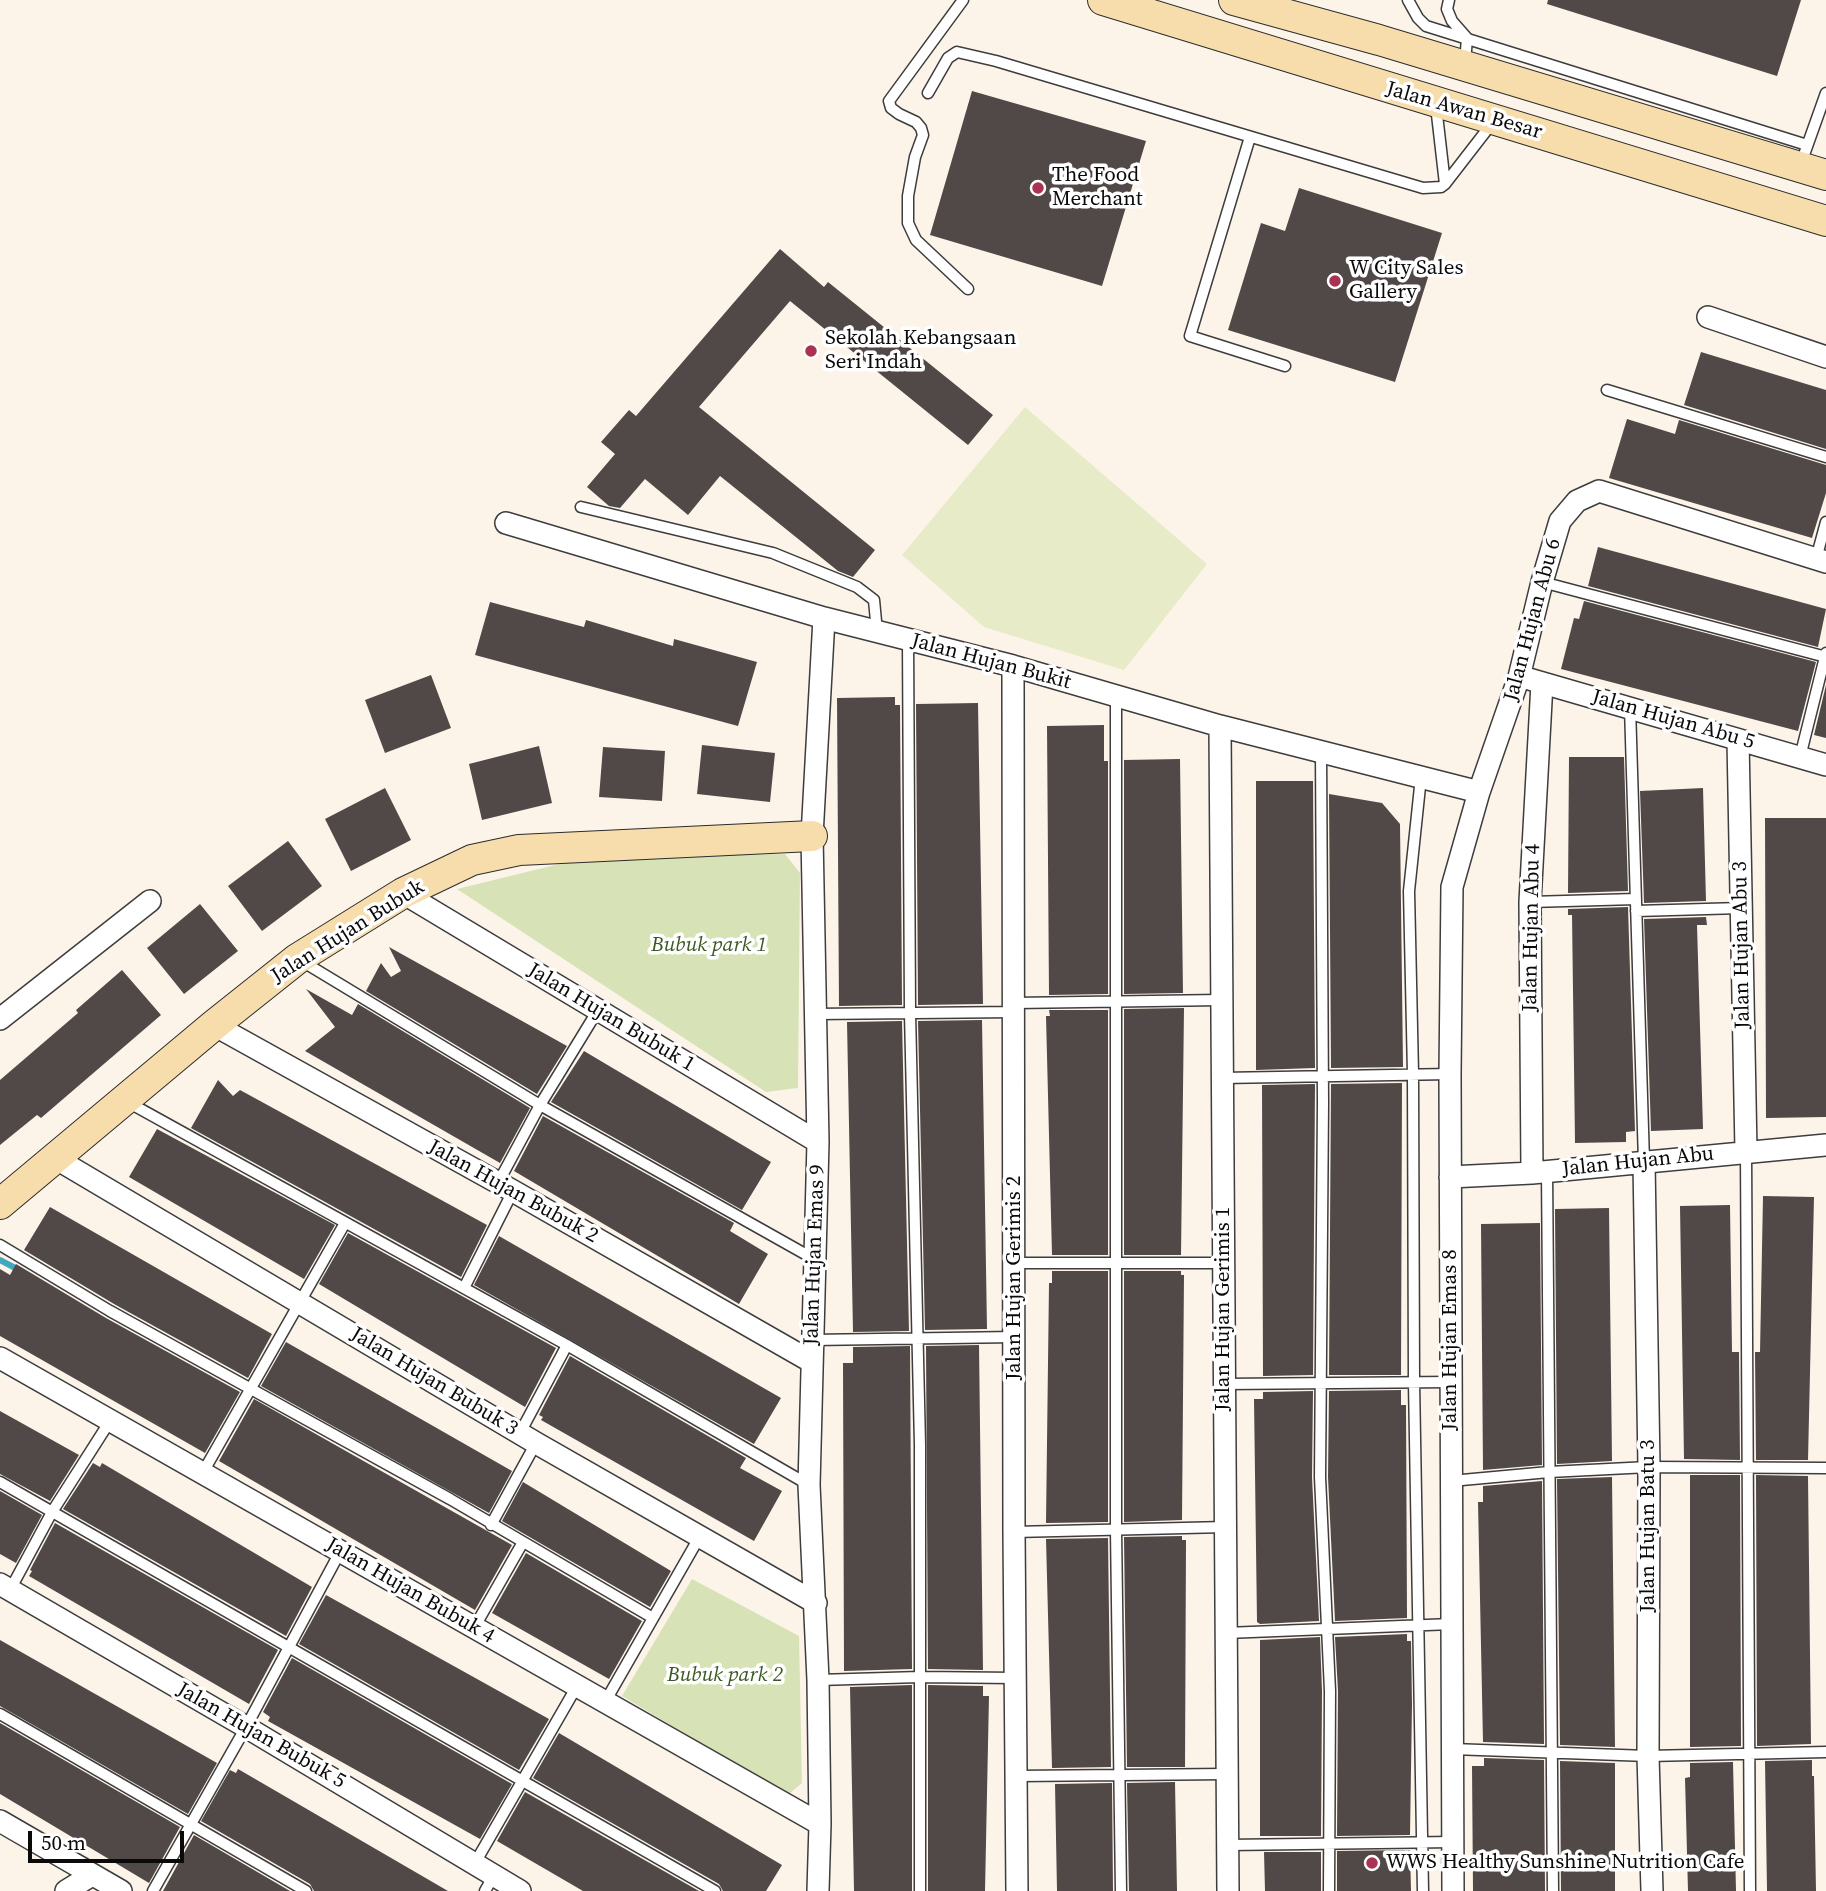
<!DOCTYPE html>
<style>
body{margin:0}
#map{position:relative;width:1826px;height:1891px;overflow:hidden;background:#fdf4e9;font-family:"Source Serif 4",serif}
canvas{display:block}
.scale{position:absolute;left:28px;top:1831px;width:156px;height:32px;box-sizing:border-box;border:4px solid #0a0a0a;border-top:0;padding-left:9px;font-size:21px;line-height:24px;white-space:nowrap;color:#0a0a0a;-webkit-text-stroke:5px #fff;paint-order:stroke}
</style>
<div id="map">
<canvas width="1826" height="1891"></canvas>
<div class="scale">50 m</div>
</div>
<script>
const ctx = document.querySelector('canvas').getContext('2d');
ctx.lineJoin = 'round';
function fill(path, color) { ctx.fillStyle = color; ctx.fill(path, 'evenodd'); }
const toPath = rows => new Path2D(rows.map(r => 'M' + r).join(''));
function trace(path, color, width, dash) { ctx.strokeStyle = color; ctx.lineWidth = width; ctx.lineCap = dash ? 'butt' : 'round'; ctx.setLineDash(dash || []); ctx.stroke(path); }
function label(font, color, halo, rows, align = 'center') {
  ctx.font = font + ' "Source Serif 4",serif'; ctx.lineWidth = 7; ctx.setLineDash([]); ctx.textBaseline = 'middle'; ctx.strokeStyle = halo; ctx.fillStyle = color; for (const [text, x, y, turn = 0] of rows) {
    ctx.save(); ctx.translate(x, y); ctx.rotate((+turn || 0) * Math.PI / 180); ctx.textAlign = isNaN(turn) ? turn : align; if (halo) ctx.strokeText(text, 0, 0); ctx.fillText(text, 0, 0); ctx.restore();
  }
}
fill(toPath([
 [785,854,800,873,798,1088,766,1092,457,889,588,857],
 [692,1579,799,1636,802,1783,788,1795,622,1696]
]), '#d7e3b7');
fill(toPath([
 [1025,407,1207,564,1124,670,984,627,902,555]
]), '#e7ebc8');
trace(toPath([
 [0,1260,19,1270]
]), '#42a8be', 6);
fill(toPath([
 [1548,0,1801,0,1777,76,1547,4],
 [972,91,1146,141,1102,286,930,235],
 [1299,188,1442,233,1395,382,1228,330,1261,223,1285,231],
 [780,249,824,287,828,282,993,415,968,445,790,301,699,407,875,550,853,577,838,571,720,476,688,515,645,479,620,508,609,506,587,487,615,454,601,442,629,410,636,416],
 [1701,352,1826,390,1826,449,1684,405],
 [1627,419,1675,434,1679,420,1826,465,1826,493,1812,538,1609,478],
 [1598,547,1826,609,1818,647,1588,586],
 [1584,601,1816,662,1798,731,1561,669,1574,618,1579,619],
 [490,602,584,627,586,620,673,646,674,639,757,662,738,726,475,655],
 [431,675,451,728,385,753,365,700],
 [1826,685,1826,738,1814,735],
 [895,697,895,705,900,705,902,1005,839,1006,837,698],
 [978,703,983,1004,918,1005,916,704],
 [1104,725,1104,761,1108,761,1108,994,1049,995,1047,726],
 [702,745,775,753,770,802,697,794],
 [539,746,552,803,482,820,469,764],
 [603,747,665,751,662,801,599,797],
 [1569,757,1624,757,1628,891,1568,893],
 [1180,759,1183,993,1124,994,1124,760],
 [1256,781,1313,781,1315,1068,1256,1070],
 [385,788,411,840,351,871,325,819],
 [1703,788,1706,901,1644,903,1640,791],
 [1329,794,1382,803,1400,824,1403,1067,1331,1068],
 [1765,818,1826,818,1826,1117,1766,1118],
 [288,841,322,886,262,931,228,886],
 [200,904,238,951,184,994,147,948],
 [1628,907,1635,1131,1626,1132,1626,1142,1575,1143,1572,915,1568,915,1568,909],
 [1706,917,1707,925,1697,925,1703,1129,1651,1131,1644,919],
 [389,947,567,1046,537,1094,366,991,381,963,391,977,401,971],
 [122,970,161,1015,41,1118,37,1115,0,1145,0,1080,78,1013,76,1010],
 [306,989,352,1015,358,1004,530,1108,500,1163,305,1051,335,1027],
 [1184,1008,1181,1255,1124,1255,1124,1009],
 [1049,1010,1108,1010,1108,1255,1052,1255,1046,1016,1050,1016],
 [982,1020,987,1329,925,1330,918,1021],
 [902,1021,909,1331,853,1332,847,1022],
 [584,1051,771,1162,742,1210,551,1102],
 [218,1080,233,1096,240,1090,487,1225,461,1277,191,1128],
 [1402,1083,1401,1375,1329,1375,1331,1084],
 [1315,1084,1313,1375,1263,1376,1262,1085],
 [543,1116,734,1223,730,1231,768,1254,739,1304,514,1171],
 [157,1129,335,1225,304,1279,129,1177],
 [1763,1196,1814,1197,1808,1460,1756,1460,1755,1352,1760,1352],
 [1730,1205,1732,1352,1739,1352,1740,1460,1684,1459,1680,1206],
 [50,1207,272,1334,248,1378,114,1304,24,1250],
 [1609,1208,1612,1461,1557,1464,1555,1209],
 [1540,1223,1542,1465,1483,1470,1481,1224],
 [348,1233,556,1348,525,1407,319,1284],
 [499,1236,781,1398,754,1444,474,1285],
 [16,1264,106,1318,240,1392,205,1453,0,1336,0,1269,10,1275],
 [1052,1271,1108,1271,1108,1522,1046,1523,1049,1283,1052,1283],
 [1124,1271,1181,1271,1181,1275,1184,1275,1182,1520,1124,1522],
 [286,1342,512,1471,489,1513,261,1386],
 [979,1345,983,1670,928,1669,926,1346],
 [910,1346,912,1669,844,1671,843,1363,853,1363,853,1347],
 [570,1356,746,1458,740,1468,782,1491,754,1541,541,1420,543,1417,539,1415],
 [1401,1390,1401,1405,1406,1405,1407,1618,1335,1621,1328,1477,1329,1391],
 [1313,1391,1312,1477,1319,1621,1260,1624,1257,1622,1254,1399,1263,1399,1263,1392],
 [254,1399,512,1545,475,1610,219,1461],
 [0,1411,79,1455,50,1501,0,1474],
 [93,1463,100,1467,102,1463,312,1587,286,1636,63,1509],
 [1690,1475,1740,1475,1741,1746,1690,1747],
 [1756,1475,1808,1476,1811,1744,1757,1746],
 [1612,1477,1615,1747,1560,1745,1557,1479],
 [1542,1481,1544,1744,1483,1742,1478,1502,1483,1502,1483,1486],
 [523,1482,671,1571,650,1607,502,1521],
 [0,1491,42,1515,16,1563,0,1554],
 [55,1523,278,1650,249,1704,29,1576,32,1571,30,1570],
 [1182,1536,1182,1540,1186,1540,1185,1767,1127,1767,1124,1537],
 [1108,1538,1111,1767,1052,1768,1046,1539],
 [526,1553,642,1621,609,1679,492,1613],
 [326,1595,549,1719,519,1770,299,1644],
 [1407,1634,1407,1641,1411,1641,1412,1704,1410,1835,1337,1836,1338,1691,1335,1637],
 [1320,1637,1322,1691,1321,1836,1260,1836,1260,1640],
 [0,1640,217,1763,188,1814,0,1706],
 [292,1658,512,1784,480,1839,268,1721,270,1717,263,1712],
 [912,1685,912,1891,854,1891,850,1687],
 [928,1685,983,1686,983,1696,989,1696,985,1891,928,1891],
 [0,1723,180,1827,149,1883,0,1794],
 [559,1733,782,1865,766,1891,723,1891,719,1884,533,1778],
 [1484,1758,1544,1760,1545,1891,1473,1891,1472,1766,1484,1766],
 [1812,1760,1812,1776,1814,1776,1816,1891,1767,1891,1765,1761],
 [1560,1761,1615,1763,1615,1891,1561,1891],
 [1733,1762,1736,1891,1688,1891,1685,1778,1690,1777,1690,1763],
 [238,1769,448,1891,314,1891,310,1884,201,1821,230,1770,236,1773],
 [1175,1782,1177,1891,1129,1891,1127,1783],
 [1112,1783,1113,1891,1057,1891,1055,1784],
 [525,1792,699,1891,583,1891,497,1841],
 [194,1835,290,1891,163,1891],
 [1410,1850,1411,1891,1337,1891,1337,1851],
 [1264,1852,1321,1852,1321,1891,1265,1891]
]), '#514948');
const lane = toPath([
 [963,0,889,101,891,108,899,114,916,122,921,128,923,135,915,157,908,196,908,223,916,240,968,289],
 [1408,0,1418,18,1426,26,1807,145],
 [1449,0,1447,9,1452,21,1467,38,1465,63],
 [928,93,948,58,957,52,996,61,1423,188,1441,187,1445,184,1493,122],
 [1436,106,1445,184],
 [1250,137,1190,336,1285,366],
 [1805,152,1826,93],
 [1607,390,1826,457],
 [581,507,773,553,857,587,874,600,877,632],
 [1816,559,1826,522],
 [1542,582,1826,657],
 [908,639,910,1013,920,1445,920,1891],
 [1116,696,1116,1530,1121,1891],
 [1630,707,1644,1162],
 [1321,752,1323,1103,1320,1477,1330,1691,1329,1891],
 [1800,757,1826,653],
 [1421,777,1409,891,1413,1074,1414,1382,1423,1891],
 [1530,902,1636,899],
 [1636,911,1741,908],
 [300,960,540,1105,814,1259],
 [1014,1003,1221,1000],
 [815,1014,1014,1012],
 [1222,1078,1450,1074],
 [126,1101,567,1345,809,1485],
 [1746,1152,1750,1891],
 [1547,1171,1553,1891],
 [498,1183,540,1105,598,1010],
 [0,1245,110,1311,450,1499,653,1618],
 [1015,1263,1223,1263],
 [464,1288,513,1191],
 [812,1340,1015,1337],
 [1224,1384,1451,1382],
 [520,1433,567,1345],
 [202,1474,345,1223],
 [1451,1481,1549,1472,1649,1467,1826,1468],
 [0,1482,715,1891],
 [491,1525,536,1443],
 [1014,1532,1226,1527],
 [10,1590,52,1512,110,1421],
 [474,1628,523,1542],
 [1226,1633,1452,1624],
 [818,1680,920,1677,1015,1678],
 [605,1702,700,1536],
 [0,1714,306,1891],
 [1452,1749,1648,1756,1826,1752],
 [1017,1776,1227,1774],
 [1228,1845,1453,1842],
 [475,1863,577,1686],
 [153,1891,246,1727,340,1552],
 [485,1891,494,1875]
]);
const street = toPath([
 [1708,317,1826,357],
 [506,523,824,618,1013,666,1220,726,1479,792],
 [1013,666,1014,1532,1017,1891],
 [1529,679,1826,765],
 [1220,726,1228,1891],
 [1738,740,1746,1151],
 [403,893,818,1142],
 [0,1019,150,901],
 [214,1025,513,1191,812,1362],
 [55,1158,536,1443,816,1603],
 [1644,1162,1649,1467,1648,1756,1652,1891],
 [1532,1173,1530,902,1542,683],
 [1450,1177,1532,1173,1826,1145],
 [0,1358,820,1824],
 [0,1584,246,1727,520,1891],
 [0,1821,121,1891],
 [66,1891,92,1875],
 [818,1891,820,1824,818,1680,809,1485,818,1142,812,836,824,618],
 [1453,1891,1450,1074,1452,887,1479,792,1519,677,1542,582,1560,521,1577,501,1599,491,1826,562]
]);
const secondary = toPath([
 [1103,0,1826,221],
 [1234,0,1379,40,1826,175],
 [0,1204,214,1025,297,959,403,893,472,860,519,850,812,836]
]);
trace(lane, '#3d3d3d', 13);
trace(street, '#3d3d3d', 24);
trace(secondary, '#2c2c2c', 32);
trace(lane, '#fff', 10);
trace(street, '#fff', 21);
trace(secondary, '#f6ddab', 30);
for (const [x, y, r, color] of [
 [1038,188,7,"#aa3252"],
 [1335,281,7,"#aa3252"],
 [811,351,7,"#aa3252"],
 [1372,1863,7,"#aa3252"]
]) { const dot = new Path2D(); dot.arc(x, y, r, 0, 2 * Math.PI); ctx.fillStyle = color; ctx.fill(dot); trace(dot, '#fff', 2.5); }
label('21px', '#0a0a0a', '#fff', [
 ["Jalan Awan Besar",1464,111,16],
 ["Jalan Hujan Abu 6",1533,620,-75],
 ["Jalan Hujan Bukit",991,662,15],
 ["Jalan Hujan Abu 5",1673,720,16],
 ["Jalan Hujan Abu 4",1532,928,-89],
 ["Jalan Hujan Bubuk",348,932,-32],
 ["Jalan Hujan Abu 3",1742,945,-91],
 ["Jalan Hujan Bubuk 1",611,1018,31],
 ["Jalan Hujan Abu",1638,1162,-6],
 ["Jalan Hujan Bubuk 2",513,1192,29],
 ["Jalan Hujan Emas 9",815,1255,-88],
 ["Jalan Hujan Gerimis 2",1015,1278,-90],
 ["Jalan Hujan Gerimis 1",1224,1309,-90],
 ["Jalan Hujan Emas 8",1451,1340,-90],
 ["Jalan Hujan Bubuk 3",434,1382,31],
 ["Jalan Hujan Batu 3",1649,1526,-90],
 ["Jalan Hujan Bubuk 4",410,1591,30],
 ["Jalan Hujan Bubuk 5",261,1736,30]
]);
label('21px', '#0a0a0a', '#fff', [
 ["The Food",1052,176],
 ["Merchant",1052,200],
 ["W City Sales",1349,269],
 ["Gallery",1349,293],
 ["Sekolah Kebangsaan",825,339],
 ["Seri Indah",825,363],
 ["WWS Healthy Sunshine Nutrition Cafe",1386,1863]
], 'left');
label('italic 21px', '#3a5922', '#fff', [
 ["Bubuk park 1",709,946],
 ["Bubuk park 2",725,1676]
]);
</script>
